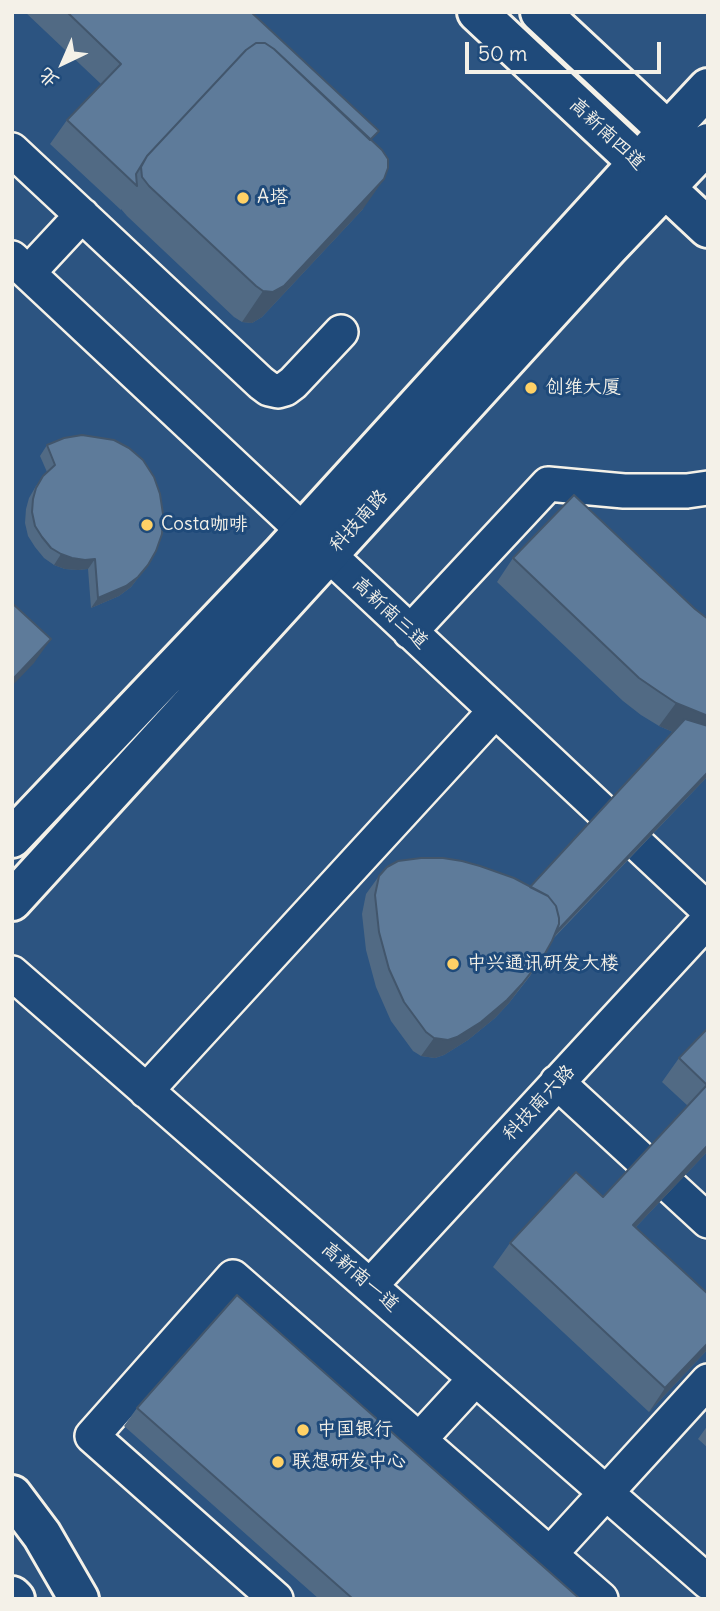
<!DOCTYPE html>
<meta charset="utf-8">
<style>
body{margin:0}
#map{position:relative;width:720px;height:1611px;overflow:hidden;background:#2c5481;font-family:Delius,"LXGW WenKai TC",sans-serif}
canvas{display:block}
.frame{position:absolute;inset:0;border:14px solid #f4f1e8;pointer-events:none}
.north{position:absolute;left:28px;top:28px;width:70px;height:70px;-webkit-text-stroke:5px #1f4a7a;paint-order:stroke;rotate:224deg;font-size:19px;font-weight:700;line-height:28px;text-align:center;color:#f4f1e8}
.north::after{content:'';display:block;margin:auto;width:24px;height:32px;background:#f4f1e8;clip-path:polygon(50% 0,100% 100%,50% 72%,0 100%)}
.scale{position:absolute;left:465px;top:42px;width:196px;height:32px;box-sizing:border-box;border:4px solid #f4f1e8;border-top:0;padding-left:9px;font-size:21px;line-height:24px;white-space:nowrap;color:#f4f1e8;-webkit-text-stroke:5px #1f4a7a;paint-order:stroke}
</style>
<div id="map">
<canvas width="720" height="1611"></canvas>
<div class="frame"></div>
<div class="north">北</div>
<div class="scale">50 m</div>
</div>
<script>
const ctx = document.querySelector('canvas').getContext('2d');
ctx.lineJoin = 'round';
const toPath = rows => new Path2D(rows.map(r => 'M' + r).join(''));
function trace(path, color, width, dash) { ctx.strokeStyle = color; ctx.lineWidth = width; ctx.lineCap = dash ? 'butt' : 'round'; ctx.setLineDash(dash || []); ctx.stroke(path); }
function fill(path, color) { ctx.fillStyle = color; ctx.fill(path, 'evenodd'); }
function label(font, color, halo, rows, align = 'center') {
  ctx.font = font + ' Delius,"LXGW WenKai TC",sans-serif'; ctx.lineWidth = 6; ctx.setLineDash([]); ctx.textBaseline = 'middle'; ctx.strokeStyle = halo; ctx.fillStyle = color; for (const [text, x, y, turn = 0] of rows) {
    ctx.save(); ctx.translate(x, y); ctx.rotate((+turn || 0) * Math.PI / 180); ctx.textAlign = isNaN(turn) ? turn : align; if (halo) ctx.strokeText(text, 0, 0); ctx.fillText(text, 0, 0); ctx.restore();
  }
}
const minor = toPath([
 [12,150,261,383,269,389,278,391,285,389,293,383,341,332],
 [12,258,708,910],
 [28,273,82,215],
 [410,632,548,484,624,491,687,491,708,488],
 [12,973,708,1582],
 [557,1082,708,1221],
 [146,1091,495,711],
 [370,1286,708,920],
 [419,1440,475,1379],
 [550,1554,708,1381],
 [276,1599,92,1436,233,1277,601,1599]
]);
const major = toPath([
 [477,12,708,228],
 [540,12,686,148],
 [12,838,282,554,638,163,708,88],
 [12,901,608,248,708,143],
 [12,1495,42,1535,79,1599],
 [12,1596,15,1599]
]);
trace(minor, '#f4f1e8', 38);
trace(major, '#f4f1e8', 44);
trace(minor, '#1f4a7a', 33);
trace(major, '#1f4a7a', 38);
fill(toPath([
 [25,12,251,12,372,141,363,209,262,317,252,323,242,322,234,317,127,216,121,209,121,210,50,144,67,120,101,84],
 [47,445,148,565,131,587,119,596,91,608,88,569,78,570,65,569,54,565,44,558,35,547,28,536,25,523,26,509,29,498,36,486,47,472,40,456],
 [513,558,695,609,708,619,708,776,553,939,530,976,509,1003,495,1018,468,1040,444,1055,435,1058,421,1056,413,1051,391,1021,376,987,366,950,362,914,366,894,379,876,530,887,673,732,659,726,641,715,623,701,497,582],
 [708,1028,708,1151,636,1227,708,1349,649,1412,493,1267,510,1243,603,1197,688,1106,662,1082,679,1058],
 [137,1408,580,1599,319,1599,124,1426],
 [708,1425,708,1448,698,1439]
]), '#516a84');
fill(toPath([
 [384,179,363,209,262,317,252,323,242,322,263,291],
 [61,554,95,559,88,569,78,570,65,569,54,565],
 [148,565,131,587,119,596,91,608,98,598],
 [51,639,34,663,12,686,12,680],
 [676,703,708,716,708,744,692,740,659,726],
 [708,772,708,776,545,946,556,932],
 [543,957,509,1003,495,1018,468,1040,444,1055,435,1058,421,1056,434,1038],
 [708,1145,708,1151,616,1248,633,1225],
 [708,1343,708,1349,649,1412,665,1388]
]), '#42566c');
const building = toPath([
 [67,12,251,12,379,131,370,140,274,49,265,43,256,43,246,50,147,156,136,174,137,186,67,120,121,64,67,12],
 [256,43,265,43,274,49,382,150,388,159,388,168,384,179,284,286,273,292,263,291,256,286,149,186,142,177,141,167,147,156,246,50,256,43],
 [82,435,114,440,129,448,143,460,154,477,160,494,163,514,162,534,156,551,148,565,138,577,126,586,98,598,95,559,85,560,72,558,61,554,51,548,42,537,35,526,32,512,33,499,36,488,43,476,55,465,47,445,64,438,82,435],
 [574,495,695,609,708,619,708,716,676,703,658,691,639,678,513,558,574,495],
 [12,603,51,639,12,680,12,603],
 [685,719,708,726,708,772,556,932,559,924,559,918,556,906,548,896,530,887,685,719],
 [421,858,443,858,462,861,480,866,514,878,548,896,556,906,559,918,559,924,552,941,543,957,522,984,507,1000,481,1022,457,1037,448,1040,434,1038,426,1032,404,1002,389,969,379,932,375,895,379,876,387,867,398,861,421,858],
 [708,1028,708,1145,633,1225,708,1294,708,1343,665,1388,510,1243,576,1172,603,1197,707,1085,679,1058,708,1028],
 [237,1295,580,1599,353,1599,137,1408,237,1295]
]);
fill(building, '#5e7b9a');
trace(building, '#42566c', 2);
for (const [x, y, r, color] of [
 [243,198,7,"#ffd166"],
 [531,388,7,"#ffd166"],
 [147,525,7,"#ffd166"],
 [453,964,7,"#ffd166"],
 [303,1430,7,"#ffd166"],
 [278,1462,7,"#ffd166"]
]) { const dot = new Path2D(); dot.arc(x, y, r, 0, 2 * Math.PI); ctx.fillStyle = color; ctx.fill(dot); trace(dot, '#1f4a7a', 2.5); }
label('19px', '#f4f1e8', '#1f4a7a', [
 ["高新南四道",607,134,43],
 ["科技南路",359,521,-48],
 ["高新南三道",390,613,43],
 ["科技南六路",539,1103,-47],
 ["高新南一道",360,1277,41]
]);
label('19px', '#f4f1e8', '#1f4a7a', [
 ["A塔",257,198],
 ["创维大厦",545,388],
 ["Costa咖啡",161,525],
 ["中兴通讯研发大楼",467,964],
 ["中国银行",317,1430],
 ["联想研发中心",292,1462]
], 'left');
</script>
